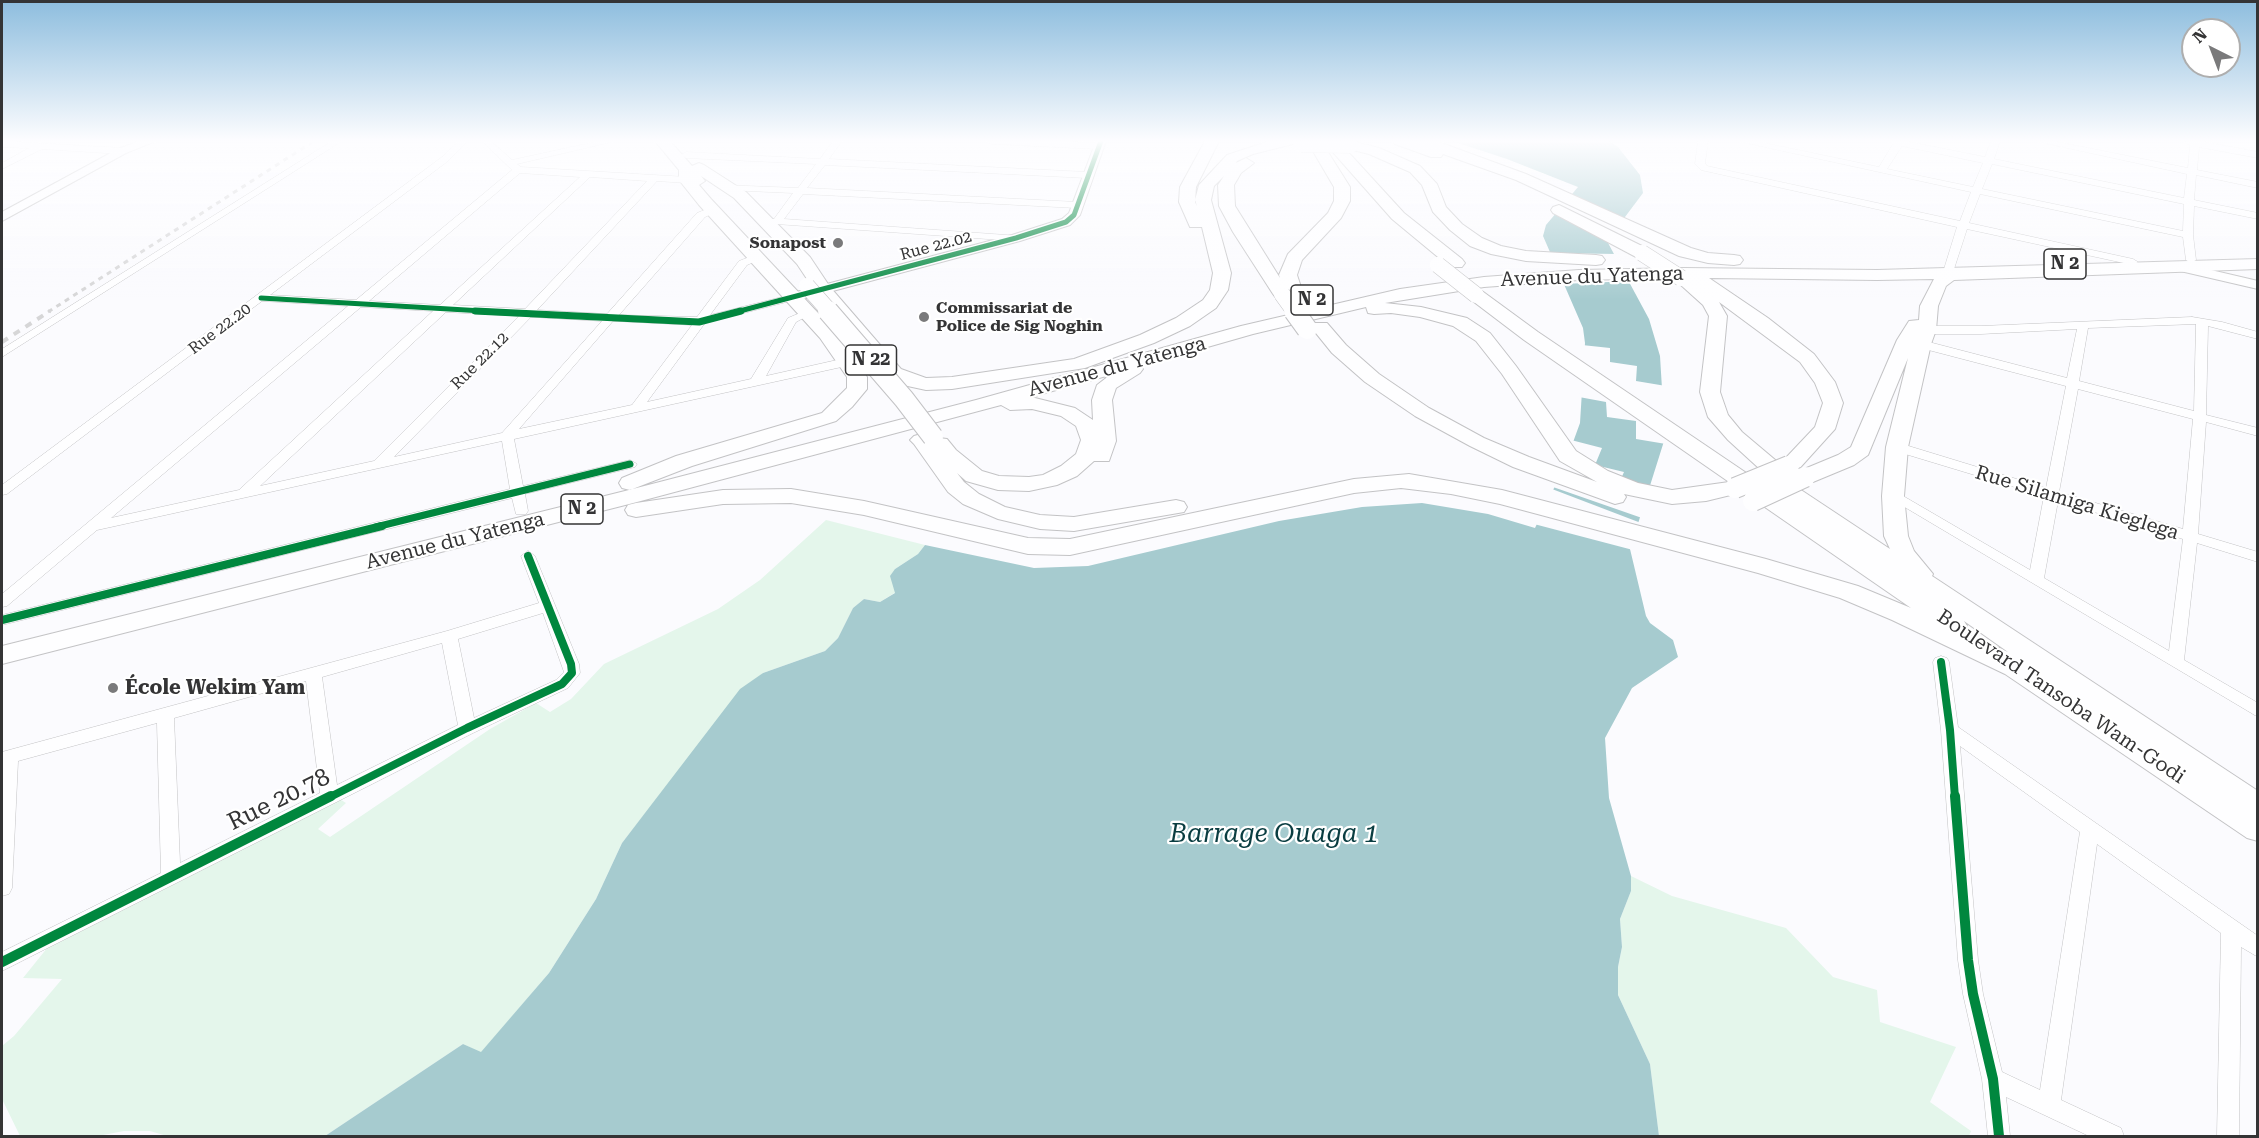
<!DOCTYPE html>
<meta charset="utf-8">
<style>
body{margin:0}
#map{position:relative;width:2259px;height:1138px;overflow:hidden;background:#fbfbfe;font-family:"Roboto Serif",serif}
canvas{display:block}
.frame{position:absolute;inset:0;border:3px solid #343435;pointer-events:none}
.north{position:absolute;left:2181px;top:18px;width:60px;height:60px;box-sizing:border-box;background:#fff;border:2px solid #aeaeae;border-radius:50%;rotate:318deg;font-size:16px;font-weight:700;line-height:24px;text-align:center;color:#343435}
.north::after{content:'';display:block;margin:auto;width:21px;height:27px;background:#7a7a7b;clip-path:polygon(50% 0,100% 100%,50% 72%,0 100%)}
</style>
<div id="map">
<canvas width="2259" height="1138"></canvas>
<div class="frame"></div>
<div class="north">N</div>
</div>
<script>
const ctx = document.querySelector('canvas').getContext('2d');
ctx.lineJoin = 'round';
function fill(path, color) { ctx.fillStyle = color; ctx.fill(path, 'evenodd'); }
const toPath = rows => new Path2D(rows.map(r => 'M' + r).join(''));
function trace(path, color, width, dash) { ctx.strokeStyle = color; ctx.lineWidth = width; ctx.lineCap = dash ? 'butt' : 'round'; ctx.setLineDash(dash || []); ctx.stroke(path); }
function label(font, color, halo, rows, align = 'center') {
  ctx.font = font + ' "Roboto Serif",serif'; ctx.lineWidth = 4.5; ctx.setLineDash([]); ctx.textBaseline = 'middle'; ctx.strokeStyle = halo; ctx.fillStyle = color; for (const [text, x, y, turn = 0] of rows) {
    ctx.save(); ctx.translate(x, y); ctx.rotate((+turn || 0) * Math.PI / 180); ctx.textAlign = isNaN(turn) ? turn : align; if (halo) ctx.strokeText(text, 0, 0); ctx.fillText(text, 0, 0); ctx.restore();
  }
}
fill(toPath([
 [826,520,925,545,918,554,895,569,896,592,880,602,864,599,853,608,838,638,825,651,763,673,666,787,622,843,596,899,549,973,481,1053,463,1044,325,1136,167,1136,150,1131,124,1131,98,1136,20,1136,2,1099,2,1046,14,1036,62,979,23,978,56,937,338,798,346,803,318,829,330,837,490,729,536,703,550,712,571,699,604,664,718,609,760,580],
 [1631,876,1672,896,1786,928,1833,977,1877,990,1880,1022,1956,1047,1930,1102,1971,1131,1969,1136,1659,1136,1650,1064,1618,995,1618,967,1622,947,1620,919,1631,891]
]), '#e4f6eb');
fill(toPath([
 [1452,141,1609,141,1618,147,1640,175,1643,193,1607,241,1649,319,1660,356,1665,438,1630,549,1646,616,1650,623,1673,640,1678,657,1632,688,1605,738,1609,798,1631,876,1631,891,1620,919,1622,947,1618,967,1618,995,1650,1064,1659,1136,325,1136,463,1044,481,1052,549,973,596,899,622,843,740,689,763,673,825,651,838,638,853,608,864,599,880,602,895,593,890,576,895,569,918,554,925,545,1034,568,1088,566,1279,521,1362,507,1422,503,1488,514,1535,528,1564,467,1580,423,1585,343,1583,328,1543,236,1546,225,1578,187,1507,159]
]), '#a6cbcf');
fill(toPath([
 [1569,193,1627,219,1611,241,1552,213],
 [1548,253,1617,254,1632,281,1562,284],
 [1582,345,1610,348,1610,362,1637,366,1636,381,1666,386,1666,444,1636,439,1636,421,1607,417,1606,402,1579,397],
 [1571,440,1602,448,1595,465,1624,472,1620,481,1652,490,1642,518,1553,487],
 [1552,489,1641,523,1633,550,1534,524]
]), '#fbfbfe');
const minor = toPath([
 [2,141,122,148,127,151,122,154,42,149,2,169,2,163,29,148,2,147,2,141],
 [332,141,342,141,2,357,2,349,332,141],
 [459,141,468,141,448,161,270,295,356,300,512,170,482,141,491,141,512,160,599,141,616,141,517,164,521,167,687,177,692,180,687,183,657,181,537,310,607,314,697,213,712,207,717,210,716,212,705,217,619,315,697,317,739,261,757,254,762,257,761,259,747,265,710,315,794,294,800,297,798,299,705,323,647,402,751,379,788,318,807,310,813,313,796,322,766,376,846,358,852,362,846,366,514,439,523,486,630,460,637,464,635,467,525,494,528,511,526,514,516,514,512,498,2,625,2,615,510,489,502,441,97,530,7,606,2,607,2,594,348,306,262,301,7,494,2,495,2,485,442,157,459,141],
 [520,173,580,177,440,305,369,301,520,173],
 [590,177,647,181,525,309,453,305,590,177],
 [361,307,433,311,239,490,111,518,361,307],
 [446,312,519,316,374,461,260,486,446,312],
 [531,317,602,321,502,433,394,457,531,317],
 [613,321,692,325,632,405,519,429,613,321],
 [833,141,842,141,829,159,1087,172,1092,175,1087,178,825,165,807,188,1077,202,1082,205,1077,208,803,194,784,219,1020,236,1021,238,1016,241,762,223,762,219,774,219,793,193,725,190,722,189,722,185,798,188,816,164,686,158,681,155,686,152,820,159,833,141],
 [987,141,1052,141,1099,143,1104,146,1099,149,991,144,987,141],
 [1698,141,1708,141,1705,163,1707,166,1960,221,1971,192,1737,141,1755,141,1879,167,1893,144,1887,141,1905,141,1985,157,1991,141,2000,141,1994,159,2184,198,2187,174,2035,141,2053,141,2188,168,2190,145,2182,142,2200,141,2258,152,2258,158,2199,147,2197,170,2258,182,2258,188,2196,175,2194,200,2258,213,2258,219,2194,206,2193,235,2196,260,2191,263,2186,260,2183,237,1980,194,1969,223,2133,259,2138,262,2133,265,1967,229,1954,269,1949,272,1944,269,1957,227,1701,170,1695,164,1698,141],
 [1902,146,1983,163,1973,187,1887,169,1902,146],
 [1992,164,2184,204,2183,231,1982,189,1992,164],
 [2192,317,2222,322,2258,332,2258,339,2208,326,2206,415,2258,428,2258,436,2206,422,2198,534,2258,552,2258,562,2197,543,2184,660,2258,703,2258,717,1886,496,1893,492,1898,493,2030,570,2044,496,1892,450,1890,447,1897,443,1902,444,2046,488,2066,386,1917,347,1915,344,1921,340,2067,378,2077,329,1981,334,1927,334,1921,330,1927,326,1981,326,2192,317],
 [2196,324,2194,411,2079,381,2088,328,2196,324],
 [2078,389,2193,419,2183,529,2059,492,2078,389],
 [2058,501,2183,539,2169,651,2044,578,2058,501],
 [528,551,535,556,579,664,580,673,568,688,473,733,2,971,2,952,161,873,157,723,18,761,12,888,9,894,2,896,2,752,447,631,539,603,521,556,528,551],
 [543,613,564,672,556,680,474,718,458,639,543,613],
 [442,643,458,725,337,785,322,677,442,643],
 [306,681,320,793,180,863,174,718,306,681],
 [1941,656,1947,658,1949,662,1958,727,2258,936,2258,957,2241,947,2239,1136,2217,1136,2221,933,2097,844,2061,1100,2121,1128,2124,1136,2089,1136,2006,1097,2010,1136,1988,1136,1982,1079,1963,994,1958,960,1941,730,1933,662,1935,658,1941,656],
 [1960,746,2080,832,2040,1090,2002,1072,1983,994,1978,960,1960,746]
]);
const tertiary = toPath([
 [140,141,156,141,126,153,2,221,2,212,118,149,140,141],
 [1096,141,1106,141,1080,215,1070,225,1020,241,799,300,794,301,787,297,789,294,1012,235,1062,219,1069,213,1096,141],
 [2181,263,2258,281,2258,289,2176,270,2175,267,2176,264,2181,263]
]);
const primary = toPath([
 [655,141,670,141,692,166,699,163,704,165,746,192,810,257,830,287,901,369,926,378,952,377,1074,359,1140,335,1176,318,1203,300,1210,290,1213,273,1202,227,1190,227,1179,202,1180,187,1205,141,1219,141,1196,187,1195,202,1197,206,1195,200,1199,185,1227,155,1270,141,1295,141,1293,144,1253,154,1237,161,1236,163,1246,158,1254,163,1241,173,1234,185,1235,206,1280,278,1279,275,1288,254,1328,213,1334,201,1334,187,1307,141,1321,141,1350,187,1350,201,1341,218,1302,260,1297,275,1303,293,1300,297,1282,299,1276,298,1273,294,1233,232,1219,206,1218,185,1224,176,1214,186,1211,200,1231,273,1228,290,1216,308,1190,326,1154,343,1085,368,952,389,926,390,903,385,887,377,817,294,797,264,734,198,701,176,705,181,699,185,711,199,834,330,867,377,867,389,852,407,836,421,692,466,630,490,622,488,619,483,622,478,676,456,822,413,847,388,847,377,820,338,699,205,679,180,679,170,655,141],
 [1323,141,1338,141,1404,213,1462,259,1465,263,1462,267,1450,267,1392,219,1323,141],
 [1352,141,1379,148,1420,166,1437,184,1446,207,1462,224,1482,238,1501,246,1526,251,1596,255,1602,256,1605,260,1602,264,1596,265,1526,261,1491,254,1470,246,1450,230,1433,212,1422,185,1410,172,1369,154,1345,148,1343,145,1345,142,1352,141],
 [1393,141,1436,141,1526,174,1691,248,1708,253,1734,255,1740,256,1743,260,1740,264,1734,265,1708,263,1679,256,1516,180,1443,154,1441,157,1431,157,1395,144,1393,141],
 [1559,205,1648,249,1650,253,1648,257,1636,257,1553,213,1551,210,1553,207,1559,205],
 [2258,259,2258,269,1954,280,1946,286,1938,306,1936,330,1931,344,1908,447,1904,496,1908,536,1914,551,1933,574,1932,576,2258,791,2258,841,2247,838,2005,674,1892,620,1840,598,1758,573,1500,504,1451,494,1401,488,1354,493,1070,555,1028,554,864,515,791,503,723,504,636,517,628,515,625,510,628,505,636,503,723,490,791,489,864,501,1028,538,1070,539,1354,479,1409,474,1502,490,1766,559,1858,586,1911,608,1743,492,1706,501,1672,504,1624,494,1626,497,1623,502,1615,504,1513,467,1470,446,1415,416,1365,382,1332,353,1311,327,1313,323,1327,323,1346,345,1379,374,1429,408,1484,438,1529,457,1597,482,1560,461,1502,374,1476,341,1453,326,1420,317,1391,313,1374,314,1368,313,1366,307,1253,334,1141,366,1143,369,1140,373,1116,388,1112,400,1116,441,1109,461,1094,461,1077,476,1057,485,1029,491,998,490,966,481,957,473,964,482,979,494,1005,507,1040,515,1074,517,1176,500,1184,502,1187,507,1184,512,1074,531,1040,529,998,519,963,504,948,492,914,444,910,440,914,436,921,434,928,436,931,440,939,438,947,439,956,450,982,471,999,476,1029,477,1043,475,1061,466,1076,454,1081,440,1076,426,1061,416,1032,409,1010,410,1001,405,637,502,2,664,2,646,625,491,976,400,1241,326,1400,289,1484,277,1579,270,1683,268,1877,270,2258,259],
 [1673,278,1703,305,1709,316,1700,392,1708,417,1728,440,1774,482,1770,487,1773,491,1538,332,1482,291,1470,291,1467,295,1470,299,1524,340,1729,482,1672,490,1638,483,1608,471,1576,451,1516,366,1490,333,1467,318,1421,307,1385,303,1484,287,1579,280,1673,278],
 [1709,278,1877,280,1934,279,1920,306,1919,320,1909,321,1897,340,1851,447,1838,455,1797,472,1794,476,1790,472,1797,471,1835,429,1843,403,1835,382,1814,354,1768,318,1709,278],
 [1719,302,1800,362,1815,383,1823,403,1815,427,1780,464,1742,432,1728,415,1720,392,1727,316,1719,302],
 [1908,358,1886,447,1882,496,1884,536,1890,549,1798,488,1800,482,1813,482,1854,465,1868,455,1908,358],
 [1110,375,1097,385,1092,400,1093,420,1075,408,1031,397,1110,375],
 [1964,621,2008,652,1962,632,1967,626,1964,621]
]);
trace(minor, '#c3c3c5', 1);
trace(tertiary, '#c3c3c5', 2);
trace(primary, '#c3c3c5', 2);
fill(minor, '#fefeff');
fill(tertiary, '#fefeff');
fill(primary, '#fefeff');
trace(toPath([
 [48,312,314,141]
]), '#d6d6d7', 3, [5, 5]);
trace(toPath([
 [2,342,50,311]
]), '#d6d6d7', 4, [7, 7]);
const primaryBridgeFar1 = toPath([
 [1301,144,1350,145],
 [1642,253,1681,278],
 [1438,265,1476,295],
 [807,286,830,312],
 [1282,294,1295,312]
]);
const primaryBridge = toPath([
 [828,311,904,399,933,437],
 [1294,311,1307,329],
 [1735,488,1789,466],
 [1753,501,1805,477]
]);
trace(primaryBridgeFar1, '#c3c3c5', 17, []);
trace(primaryBridge, '#c3c3c5', 22, []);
trace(primaryBridgeFar1, '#fefeff', 16);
trace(primaryBridge, '#fefeff', 20);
trace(toPath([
 [261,298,500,312],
 [736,312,1016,238,1066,222,1074,215,1101,141]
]), '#00873e', 5);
trace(toPath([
 [475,311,699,322,741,311],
 [376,527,630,464]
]), '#00873e', 7);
trace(toPath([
 [2,620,382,526],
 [1941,662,1950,730,1955,798],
 [328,798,467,728,562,684,572,673,571,664,528,556]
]), '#00873e', 8);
trace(toPath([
 [1955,796,1968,960,1973,994,1993,1079,1999,1136],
 [2,962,331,796]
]), '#00873e', 10);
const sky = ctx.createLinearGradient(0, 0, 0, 300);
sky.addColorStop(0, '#8dbdde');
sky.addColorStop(0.47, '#fdfdff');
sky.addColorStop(1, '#fdfdff00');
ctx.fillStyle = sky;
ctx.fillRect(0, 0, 2259, 300);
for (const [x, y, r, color] of [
 [838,243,6,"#7a7a7b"],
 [924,317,6,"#7a7a7b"],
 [113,688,6,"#7a7a7b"]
]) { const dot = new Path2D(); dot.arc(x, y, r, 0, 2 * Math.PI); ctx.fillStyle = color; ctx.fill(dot); trace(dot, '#fff', 2); }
label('bold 16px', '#343435', '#fff', [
 ["Sonapost",826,243],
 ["Commissariat de",936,308,"left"],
 ["Police de Sig Noghin",936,326,"left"]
], 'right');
label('16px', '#343435', '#fff', [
 ["Rue 22.02",936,246,-15],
 ["Rue 22.20",220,329,-37],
 ["Rue 22.12",480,361,-45]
]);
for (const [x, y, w] of [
 [2065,264,42],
 [1312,300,42],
 [871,360,51],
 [582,509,42]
]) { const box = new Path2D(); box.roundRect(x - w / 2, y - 15, w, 30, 4.5); ctx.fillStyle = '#fff'; ctx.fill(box); trace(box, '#343435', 1.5); }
label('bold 18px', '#343435', null, [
 ["N 2",2065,264],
 ["N 2",1312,300],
 ["N 22",871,360],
 ["N 2",582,509]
]);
label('20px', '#343435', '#fff', [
 ["Avenue du Yatenga",1592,277,-2],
 ["Avenue du Yatenga",1117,367,-15],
 ["Rue Silamiga Kieglega",2077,503,17],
 ["Avenue du Yatenga",455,541,-14],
 ["Boulevard Tansoba Wam-Godi",2061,697,34]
]);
label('bold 20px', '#343435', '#fff', [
 ["École Wekim Yam",125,688]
], 'left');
label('24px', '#343435', '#fff', [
 ["Rue 20.78",279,800,-26]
]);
label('italic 26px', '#0a3d41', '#fff', [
 ["Barrage Ouaga 1",1274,834]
]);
</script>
